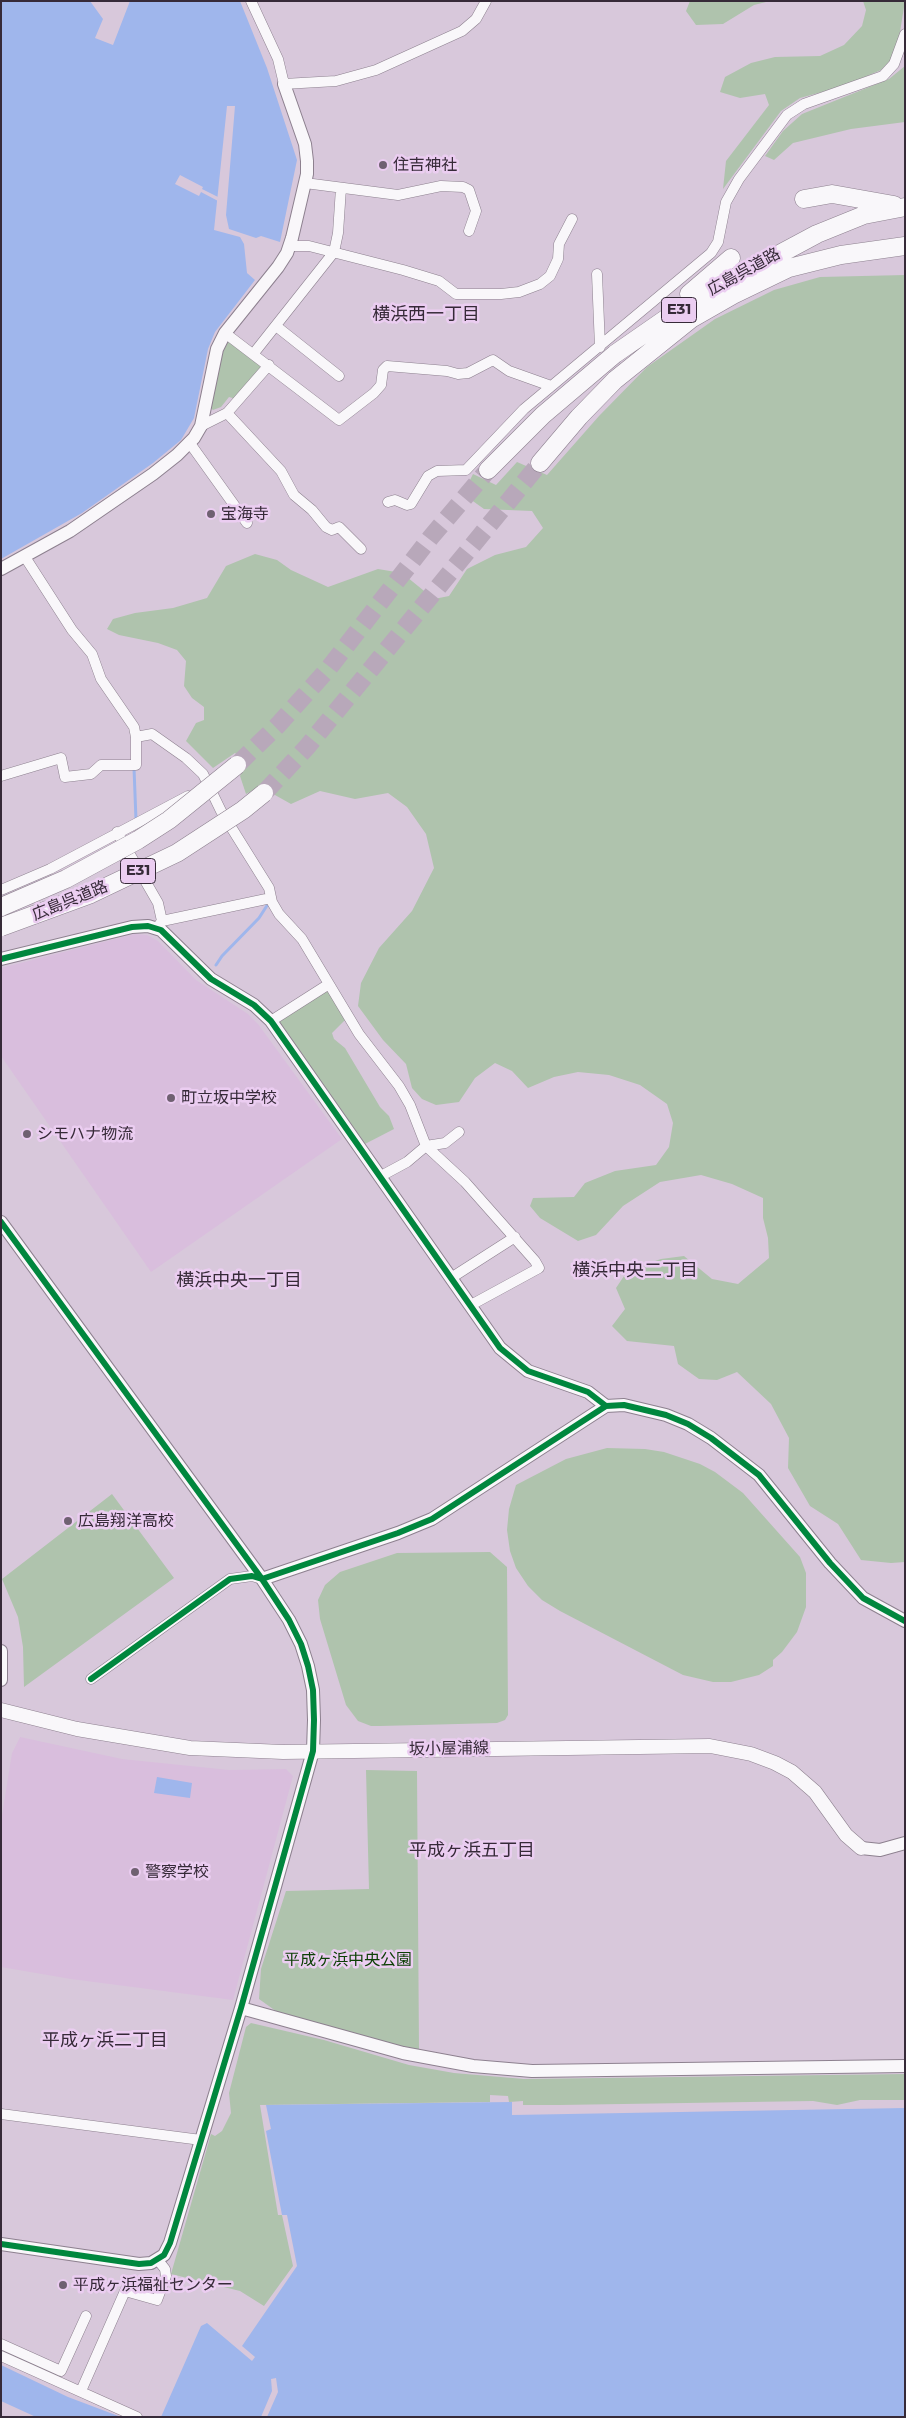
<!DOCTYPE html>
<meta charset="utf-8">
<style>
body{margin:0}
#map{position:relative;width:906px;height:2418px;overflow:hidden;background:#d8c8db;font-family:Montserrat,sans-serif}
canvas{display:block}
.frame{position:absolute;inset:0;border:2px solid #362a38;pointer-events:none}
</style>
<div id="map">
<canvas width="906" height="2418"></canvas>
<div class="frame"></div>
</div>
<script>
const ctx = document.querySelector('canvas').getContext('2d');
ctx.lineJoin = 'round';
function fill(path, color) { ctx.fillStyle = color; ctx.fill(path, 'evenodd'); }
const toPath = rows => new Path2D(rows.map(r => 'M' + r).join(''));
function trace(path, color, width, dash) { ctx.strokeStyle = color; ctx.lineWidth = width; ctx.lineCap = dash ? 'butt' : 'round'; ctx.setLineDash(dash || []); ctx.stroke(path); }
function label(font, color, halo, rows, align = 'center') {
  ctx.font = font + ' Montserrat,"Noto Sans JP",sans-serif'; ctx.lineWidth = 5; ctx.setLineDash([]); ctx.textBaseline = 'middle'; ctx.strokeStyle = halo; ctx.fillStyle = color; for (const [text, x, y, turn = 0] of rows) {
    ctx.save(); ctx.translate(x, y); ctx.rotate((+turn || 0) * Math.PI / 180); ctx.textAlign = isNaN(turn) ? turn : align; if (halo) ctx.strokeText(text, 0, 0); ctx.fillText(text, 0, 0); ctx.restore();
  }
}
fill(toPath([
 [135,934,147,935,158,941,196,980,248,1014,258,1024,342,1139,151,1272,1,1056,1,968],
 [20,1737,122,1759,229,1770,286,1769,293,1776,233,2000,71,1979,1,1967,1,1822,12,1753]
]), '#d9bedd');
fill(toPath([
 [690,1,770,1,754,5,723,24,696,25,686,11],
 [863,1,905,1,899,38,891,60,881,70,844,86,800,98,781,111,723,189,726,161,769,105,765,94,740,98,720,92,725,77,751,63,775,57,820,56,844,45,862,26,866,10],
 [905,66,905,122,851,129,793,143,774,160,765,156,783,131,802,114,889,79],
 [905,275,905,1562,891,1563,861,1560,838,1524,810,1506,788,1468,789,1438,771,1404,737,1372,717,1380,699,1379,678,1364,674,1346,627,1341,612,1326,625,1309,616,1288,628,1270,661,1259,684,1256,712,1279,738,1284,769,1258,768,1238,763,1218,763,1198,732,1184,701,1175,660,1182,623,1206,596,1235,578,1241,540,1218,530,1206,533,1198,574,1197,585,1183,615,1171,656,1165,669,1147,673,1123,667,1104,640,1085,609,1075,578,1072,554,1077,528,1088,512,1071,495,1063,475,1078,459,1102,436,1105,422,1099,412,1088,406,1064,383,1040,358,1006,361,983,379,948,412,911,434,868,426,834,407,807,388,793,355,799,320,791,291,804,275,795,265,784,246,794,240,776,247,764,235,753,213,768,186,741,196,723,204,720,204,707,192,698,184,686,186,661,177,650,158,643,119,635,107,629,113,619,135,613,173,608,207,598,226,566,255,554,277,560,291,570,328,587,378,569,402,573,434,599,449,596,467,569,495,555,526,547,543,528,532,511,484,509,463,494,473,474,496,485,517,462,547,475,599,416,647,367,715,319,774,290,820,277],
 [227,336,265,364,236,399,229,397,221,407,213,410,210,407,213,376],
 [328,990,346,1019,332,1033,334,1039,345,1048,380,1107,389,1116,394,1129,363,1145,275,1022],
 [607,1448,645,1449,664,1452,700,1464,715,1472,743,1493,800,1557,806,1573,806,1607,797,1632,782,1652,773,1660,773,1666,759,1675,731,1682,713,1682,683,1675,560,1611,542,1600,528,1586,516,1568,510,1551,507,1530,509,1509,516,1485,566,1459],
 [112,1494,174,1578,24,1687,23,1647,18,1617,2,1579],
 [490,1552,507,1567,508,1715,505,1720,497,1723,380,1726,371,1726,358,1721,346,1705,320,1619,318,1600,325,1585,340,1572,397,1553],
 [366,1770,417,1771,419,2051,280,2014,259,1999,261,1969,286,1891,369,1889],
 [251,2023,324,2040,409,2065,454,2073,524,2079,905,2074,905,2100,860,2100,837,2105,813,2101,559,2105,523,2105,523,2101,509,2102,508,2096,490,2095,490,2102,260,2105,278,2215,282,2215,293,2266,264,2306,240,2291,171,2274,211,2134,215,2136,222,2131,231,2113,229,2093,246,2027]
]), '#afc3ad');
fill(toPath([
 [1,1,90,1,103,19,95,38,113,45,130,1,240,1,267,68,297,160,280,242,261,236,256,238,229,229,226,215,235,106,227,106,214,230,240,237,244,244,247,273,255,280,215,332,208,349,194,418,181,440,153,463,82,513,1,559],
 [157,1777,192,1783,190,1798,154,1793],
 [512,2102,512,2115,905,2108,905,2417,267,2417,278,2392,276,2378,271,2379,272,2391,261,2417,161,2417,201,2326,207,2323,252,2361,255,2357,242,2346,297,2266,287,2215,282,2215,266,2131,271,2129,266,2105],
 [1,2365,68,2397,121,2417,36,2417,1,2401]
]), '#9fb6ec');
fill(toPath([
 [180,175,203,187,202,189,220,198,218,201,201,192,199,196,175,184]
]), '#d8c8db');
trace(toPath([
 [134,768,136,820],
 [216,965,222,956,259,918,268,904]
]), '#9fb6ec', 3);
trace(toPath([
 [237,765,278,725,329,668,431,537,488,470],
 [264,793,307,747,540,463]
]), '#b8a8ba', 18, [18, 9]);
const minor = toPath([
 [251,1,278,59,284,84,336,81,376,70,462,31,476,19,486,1],
 [305,183,398,195,441,186,463,187,469,190,476,211,469,231],
 [290,246,309,246,403,270,439,281,456,294,501,294,519,292,540,284,550,276,558,259,559,244,572,219],
 [597,274,600,347],
 [276,326,339,376],
 [225,333,339,420,374,393,381,385,383,370,387,366,447,371,458,374,468,373,493,360,509,371,551,386],
 [254,353,334,252,338,233,341,188],
 [227,413,281,471,294,495,312,510,326,527,332,530,339,527,361,549],
 [201,426,227,413,269,365],
 [189,442,247,523],
 [388,502,395,500,407,505,411,504,428,476,437,471,466,470,524,409,711,253,718,242,726,202,739,179,787,115,804,104,883,76,894,64,905,34],
 [136,737,152,734,186,758,203,774,221,811,269,888,272,902,279,914,302,939,359,1034,399,1086,410,1105,426,1146,465,1182,535,1261,539,1268,471,1305],
 [1,776,61,758,65,777,91,774,101,765,136,765,136,737,134,727,101,679,92,654,72,630,25,557],
 [117,832,158,903,162,921],
 [1,890,50,869,188,796],
 [157,928,162,921,271,898],
 [271,1021,329,984],
 [381,1176,407,1162,426,1146,445,1143,459,1132],
 [451,1278,515,1237],
 [91,1679,230,1579,252,1576,262,1579],
 [1,2114,201,2140],
 [1,2344,61,2371,86,2316],
 [1,2356,137,2417],
 [81,2391,125,2291,157,2300,166,2276,165,2269,157,2259]
]);
const tertiary = toPath([
 [1,569,70,531,153,474,177,455,194,438,201,426,217,349,225,333,278,267,287,253,292,238,307,174,307,161,305,144,284,84],
 [1,959,132,927,148,926,161,930,211,979,254,1005,271,1021,500,1348,528,1371,588,1392,606,1406],
 [1,1222,262,1579,289,1620,301,1644,308,1666,313,1690,314,1720,313,1751,241,2008,170,2243,164,2255,151,2263,139,2264,1,2244],
 [262,1579,398,1533,432,1519,606,1406,624,1405,666,1415,688,1424,711,1438,759,1475,830,1563,863,1598,905,1621],
 [1,1651,1,1680],
 [861,1848,880,1850,905,1843],
 [241,2008,403,2053,473,2066,532,2071,905,2066]
]);
const secondary = toPath([
 [1,1710,77,1729,190,1748,283,1752,710,1746,751,1754,775,1763,792,1772,815,1792,846,1835,861,1848]
]);
const motorway = toPath([
 [804,199,832,194,894,205],
 [689,294,731,258],
 [540,463,579,417,615,380,691,319,733,295,789,268,841,255,905,246],
 [488,470,543,415,615,354,690,302,817,234,864,215,905,207]
]);
trace(minor, '#8d808f', 11);
trace(tertiary, '#8d808f', 14);
trace(secondary, '#8d808f', 15);
trace(motorway, '#8d808f', 19);
trace(minor, '#f9f7fa', 10);
trace(tertiary, '#f9f7fa', 12);
trace(secondary, '#f9f7fa', 14);
trace(motorway, '#f9f7fa', 18);
const motorwayBridge = toPath([
 [1,907,66,879,138,840,169,820,237,765],
 [1,927,91,894,177,853,243,810,264,793]
]);
trace(motorwayBridge, '#8d808f', 19, []);
trace(motorwayBridge, '#f9f7fa', 18);
trace(toPath([
 [1,959,132,927,148,926,161,930,211,979,254,1005,271,1021,500,1348,528,1371,588,1392,606,1406],
 [1,1222,262,1579,289,1620,301,1644,308,1666,313,1690,314,1720,313,1751,241,2008,170,2243,164,2255,151,2263,139,2264,1,2244],
 [91,1679,230,1579,252,1576,262,1579,398,1533,432,1519,606,1406,624,1405,666,1415,688,1424,711,1438,759,1475,830,1563,863,1598,905,1621]
]), '#00873e', 6);
for (const [x, y, r, color] of [
 [383,165,5,"#6f6171"],
 [211,514,5,"#6f6171"],
 [171,1098,5,"#6f6171"],
 [27,1134,5,"#6f6171"],
 [68,1521,5,"#6f6171"],
 [135,1872,5,"#6f6171"],
 [63,2285,5,"#6f6171"]
]) { const dot = new Path2D(); dot.arc(x, y, r, 0, 2 * Math.PI); ctx.fillStyle = color; ctx.fill(dot); trace(dot, '#ebcdf1', 2); }
for (const [x, y, w] of [
 [679,310,35],
 [138,871,35]
]) { const box = new Path2D(); box.roundRect(x - w / 2, y - 12.5, w, 25, 4); ctx.fillStyle = '#ebcdf1'; ctx.fill(box); trace(box, '#362a38', 1); }
label('bold 15px', '#362a38', null, [
 ["E31",679,310],
 ["E31",138,871]
]);
label('16px', '#362a38', '#ebcdf1', [
 ["住吉神社",393,165],
 ["宝海寺",221,514],
 ["町立坂中学校",181,1098],
 ["シモハナ物流",37,1134],
 ["広島翔洋高校",78,1521],
 ["警察学校",145,1872],
 ["平成ヶ浜福祉センター",73,2285]
], 'left');
label('16px', '#362a38', '#ebcdf1', [
 ["広島呉道路",744,272,-29],
 ["広島呉道路",70,901,-22],
 ["坂小屋浦線",449,1749,-1]
]);
label('16px', '#0d4006', '#ebcdf1', [
 ["平成ヶ浜中央公園",348,1960]
]);
label('18px', '#362a38', '#ebcdf1', [
 ["横浜西一丁目",426,315],
 ["横浜中央二丁目",635,1271],
 ["横浜中央一丁目",239,1281],
 ["平成ヶ浜五丁目",472,1851],
 ["平成ヶ浜二丁目",105,2041]
]);
</script>
